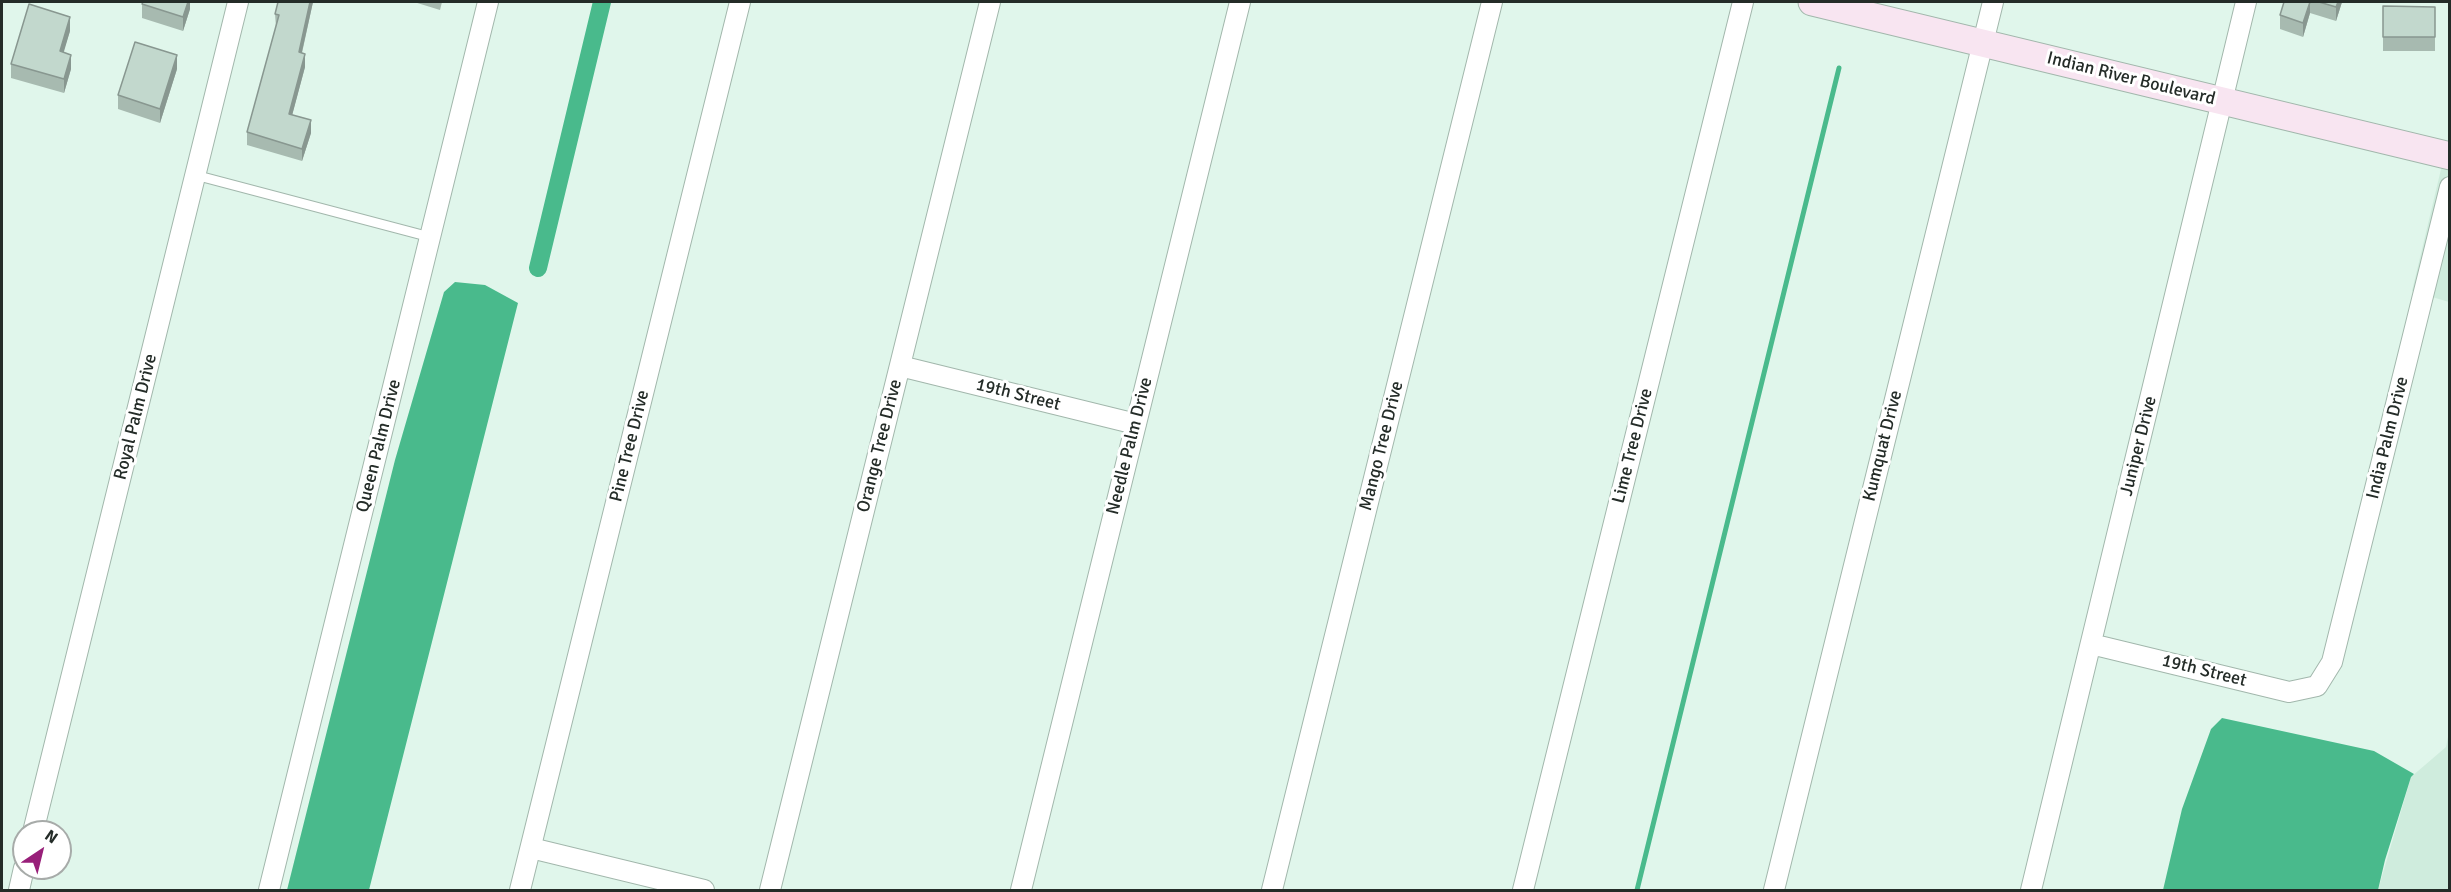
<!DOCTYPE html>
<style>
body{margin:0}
#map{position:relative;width:2451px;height:892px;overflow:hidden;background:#e0f6eb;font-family:Signika,sans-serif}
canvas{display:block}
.frame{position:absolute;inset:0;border:3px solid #242c28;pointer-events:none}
.north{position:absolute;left:12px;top:820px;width:60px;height:60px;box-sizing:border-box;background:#fff;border:2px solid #a7aba9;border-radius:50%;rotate:35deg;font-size:16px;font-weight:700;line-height:24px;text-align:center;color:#242c28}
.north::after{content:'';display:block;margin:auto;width:21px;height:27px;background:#981f79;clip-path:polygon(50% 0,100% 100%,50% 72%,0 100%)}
</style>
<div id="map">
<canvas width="2451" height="892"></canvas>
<div class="frame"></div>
<div class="north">N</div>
</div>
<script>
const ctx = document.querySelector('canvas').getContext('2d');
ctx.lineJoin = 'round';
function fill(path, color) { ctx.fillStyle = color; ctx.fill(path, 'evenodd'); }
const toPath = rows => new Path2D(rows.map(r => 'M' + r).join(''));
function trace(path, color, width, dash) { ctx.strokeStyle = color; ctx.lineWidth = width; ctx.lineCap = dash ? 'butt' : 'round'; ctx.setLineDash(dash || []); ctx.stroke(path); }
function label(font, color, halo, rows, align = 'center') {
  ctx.font = font + ' Signika,sans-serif'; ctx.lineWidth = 6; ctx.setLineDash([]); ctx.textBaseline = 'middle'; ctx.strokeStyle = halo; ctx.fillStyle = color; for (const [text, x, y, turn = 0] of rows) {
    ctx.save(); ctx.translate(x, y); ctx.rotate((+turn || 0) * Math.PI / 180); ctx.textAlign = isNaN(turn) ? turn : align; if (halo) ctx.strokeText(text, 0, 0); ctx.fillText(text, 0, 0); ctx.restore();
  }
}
fill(toPath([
 [2442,165,2449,167,2449,302,2412,291],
 [2449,732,2449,890,2378,890,2411,777,2446,747]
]), '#cfecdd');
fill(toPath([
 [455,282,485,285,518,303,369,890,287,890,395,460,444,292],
 [2222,718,2374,751,2414,774,2411,777,2385,860,2378,890,2163,890,2182,809,2211,729]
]), '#49ba8c');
trace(toPath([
 [1637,890,1839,68]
]), '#49ba8c', 5);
trace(toPath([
 [538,268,602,2]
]), '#49ba8c', 18);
const lane = toPath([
 [195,175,430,237]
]);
const street = toPath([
 [900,366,1136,424],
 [2091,644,2289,692,2317,686,2332,662,2450,187],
 [33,832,238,2],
 [531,848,704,890],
 [19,890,24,868],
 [269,890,488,2],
 [520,890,740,2],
 [770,890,990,2],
 [1021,890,1240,2],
 [1272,890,1492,2],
 [1523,890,1743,2],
 [1774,890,1993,2],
 [2031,890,2246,2]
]);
const secondary = toPath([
 [1812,2,2450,156]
]);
trace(lane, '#a2b7ac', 11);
trace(street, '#a2b7ac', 22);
trace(secondary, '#a2b7ac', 29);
trace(lane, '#fff', 9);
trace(street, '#fff', 20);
trace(secondary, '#f8e5f1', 27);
fill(toPath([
 [190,2,190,9,183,31,142,18,142,4],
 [278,2,313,2,302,53,305,67,292,115,311,133,302,161,247,145,247,132,276,27,275,14],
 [414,2,442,2,440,10],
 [2284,2,2342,2,2336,21,2310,13,2303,37,2280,29,2280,15],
 [2383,6,2435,7,2435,51,2383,51],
 [70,31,63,52,71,69,64,93,11,78,11,64],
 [177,69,160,123,118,109,118,95]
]), '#a7bab0');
fill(toPath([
 [188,2,190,2,190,9,183,31,183,17],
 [310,2,313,2,299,65,299,52],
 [2310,2,2310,13,2303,37,2303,23],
 [2338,2,2342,2,2336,21,2336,7],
 [70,17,70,31,60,65,60,51],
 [305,54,305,67,289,127,289,114],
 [71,55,71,69,64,93,64,79],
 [177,55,177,69,160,123,160,109],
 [311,120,311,133,302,161,302,149]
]), '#889790');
const building = toPath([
 [143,2,188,2,183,17,142,4,143,2],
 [278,2,310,2,299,52,305,54,289,114,311,120,302,149,247,132,279,15,275,14,278,2],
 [2284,2,2310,2,2303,23,2280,15,2284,2],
 [2319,2,2338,2,2336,7,2319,2],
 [29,4,70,17,60,51,71,55,64,79,11,64,29,4],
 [2383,6,2435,7,2435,37,2383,37,2383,6],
 [135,42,177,55,160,109,118,95,135,42]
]);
fill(building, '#c2d8cd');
trace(building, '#889790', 1.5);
label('18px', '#242c28', '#fff', [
 ["Indian River Boulevard",2131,79,14],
 ["19th Street",1018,395,14],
 ["Royal Palm Drive",136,417,-76],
 ["India Palm Drive",2388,438,-76],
 ["Queen Palm Drive",379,446,-76],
 ["Pine Tree Drive",630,446,-76],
 ["Orange Tree Drive",880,446,-76],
 ["Needle Palm Drive",1130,446,-76],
 ["Mango Tree Drive",1382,446,-76],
 ["Lime Tree Drive",1633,446,-76],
 ["Kumquat Drive",1883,446,-76],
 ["Juniper Drive",2139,446,-76],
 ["19th Street",2204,671,14]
]);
</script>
